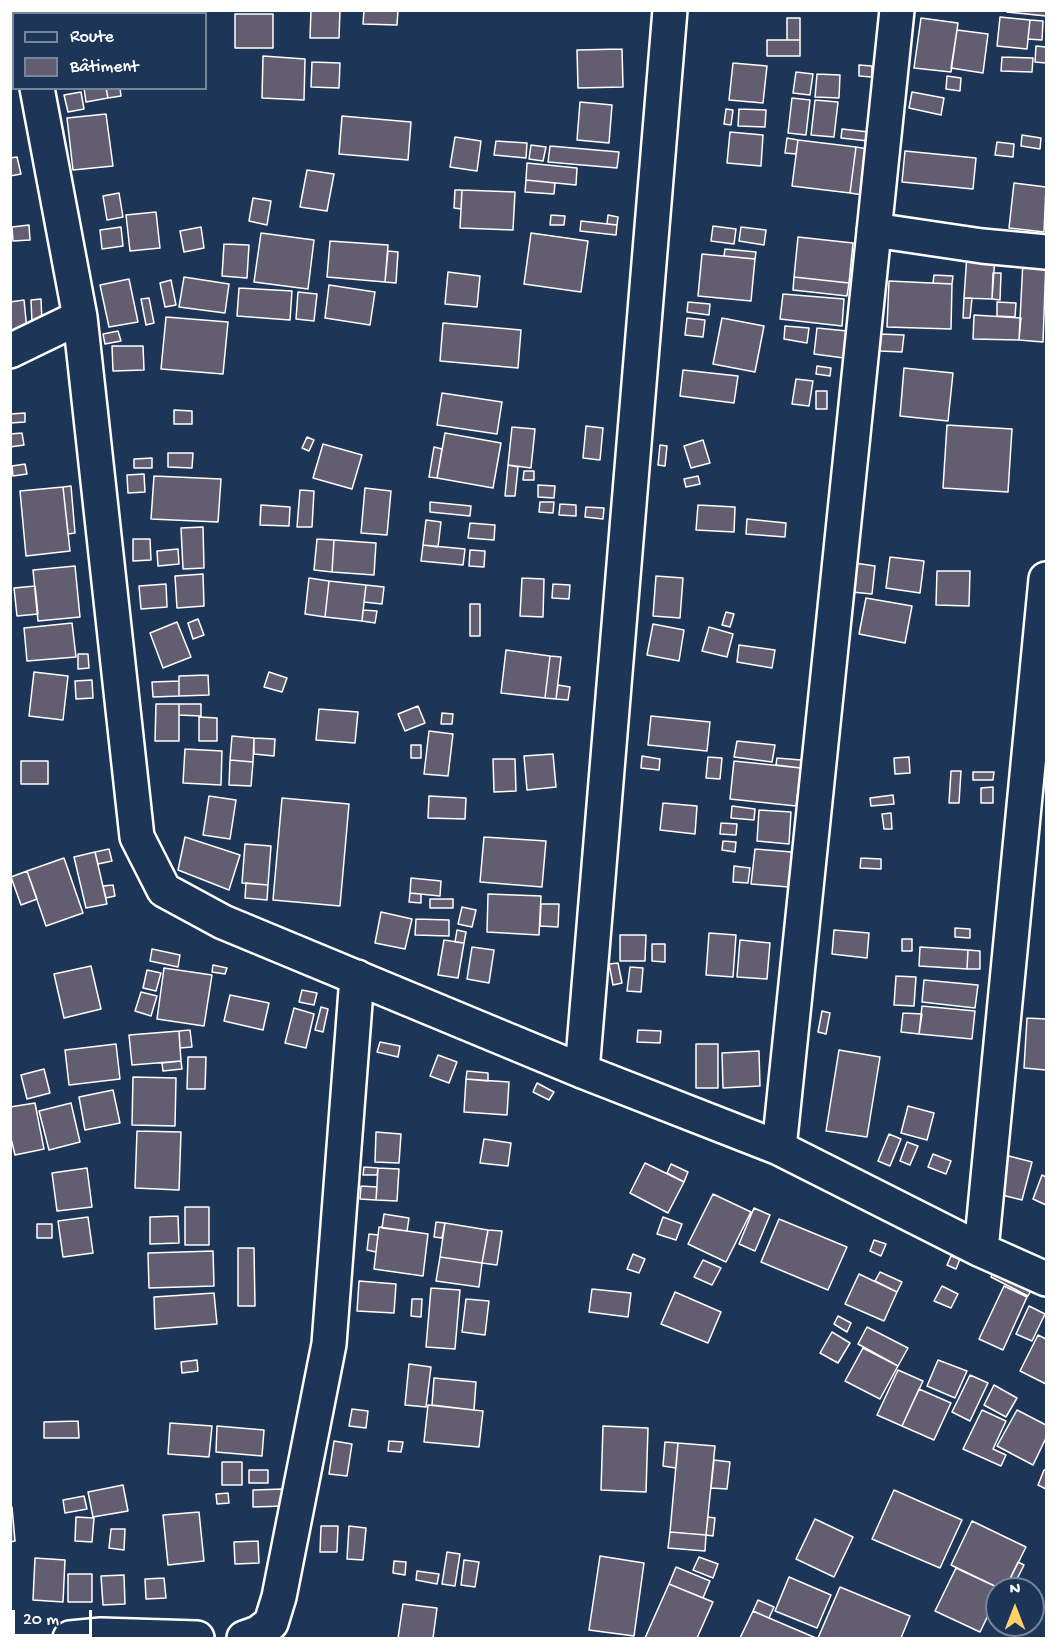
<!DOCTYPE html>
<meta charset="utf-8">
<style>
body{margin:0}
#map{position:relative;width:1057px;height:1649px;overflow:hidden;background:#1d3557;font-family:"Gochi Hand",sans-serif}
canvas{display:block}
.frame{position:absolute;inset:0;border:12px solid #fff;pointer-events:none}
.legend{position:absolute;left:12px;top:12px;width:195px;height:78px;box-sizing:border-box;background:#1d3557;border:2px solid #77869a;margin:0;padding:8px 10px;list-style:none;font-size:18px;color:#fff}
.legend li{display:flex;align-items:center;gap:12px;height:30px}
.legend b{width:30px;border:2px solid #77869a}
.north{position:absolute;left:985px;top:1577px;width:60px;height:60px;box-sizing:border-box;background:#1d3557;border:2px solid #77869a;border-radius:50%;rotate:0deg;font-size:16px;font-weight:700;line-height:24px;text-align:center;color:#fff}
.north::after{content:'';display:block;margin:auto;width:21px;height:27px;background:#ffd166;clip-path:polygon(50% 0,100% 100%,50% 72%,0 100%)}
.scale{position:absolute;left:12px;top:1610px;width:80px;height:27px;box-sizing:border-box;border:3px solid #fff;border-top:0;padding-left:8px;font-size:18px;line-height:21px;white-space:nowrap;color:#fff;-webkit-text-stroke:4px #1d3557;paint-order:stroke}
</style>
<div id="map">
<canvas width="1057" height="1649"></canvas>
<div class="frame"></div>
<ul class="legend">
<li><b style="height:8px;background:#1d3557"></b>Route</li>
<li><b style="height:16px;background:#625d70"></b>Bâtiment</li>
</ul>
<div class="north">N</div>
<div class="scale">20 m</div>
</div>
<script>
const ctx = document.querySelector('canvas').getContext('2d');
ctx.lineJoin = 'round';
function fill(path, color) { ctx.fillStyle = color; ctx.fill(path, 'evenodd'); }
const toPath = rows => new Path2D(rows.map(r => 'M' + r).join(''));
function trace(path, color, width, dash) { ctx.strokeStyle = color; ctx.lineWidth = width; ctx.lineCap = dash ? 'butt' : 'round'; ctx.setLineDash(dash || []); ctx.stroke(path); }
const building = toPath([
 [311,10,340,10,339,38,310,38,311,10],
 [364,10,398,10,397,25,363,24,364,10],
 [1007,10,1046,10,1046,16,1007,12,1007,10],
 [235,14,273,14,273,48,235,48,235,14],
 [1000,17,1030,20,1027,49,997,46,1000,17],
 [787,18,800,18,800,40,787,40,787,18],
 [921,18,958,23,951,72,914,68,921,18],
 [1030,20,1043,21,1042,40,1028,39,1030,20],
 [957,30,988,34,983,73,951,68,957,30],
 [767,40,800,40,800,56,767,56,767,40],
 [1036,46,1046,47,1046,63,1035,62,1036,46],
 [622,49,623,87,578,88,577,50,622,49],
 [263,56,305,59,304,100,262,98,263,56],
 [1002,57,1033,58,1032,72,1001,71,1002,57],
 [312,62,340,63,339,88,311,87,312,62],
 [733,63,767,66,763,103,729,100,733,63],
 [859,65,872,66,872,77,859,76,859,65],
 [796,72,813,74,810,95,793,93,796,72],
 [817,74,840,75,839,98,815,97,817,74],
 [947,76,961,78,960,91,946,89,947,76],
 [84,88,106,88,108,98,86,102,84,88],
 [106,88,120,88,121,96,108,98,106,88],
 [81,92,84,109,68,112,64,95,81,92],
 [912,92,944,98,941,115,909,108,912,92],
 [792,98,810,100,806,135,788,133,792,98],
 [815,100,838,102,834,137,811,135,815,100],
 [580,102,612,105,609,143,577,140,580,102],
 [726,109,733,110,731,125,724,124,726,109],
 [739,109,766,110,765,127,738,126,739,109],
 [106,114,113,166,73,170,67,118,106,114],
 [342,116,411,122,408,160,339,154,342,116],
 [842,129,869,132,868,141,841,138,842,129],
 [730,132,763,135,761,166,727,163,730,132],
 [1022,135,1041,138,1040,149,1021,146,1022,135],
 [455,137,481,141,477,171,450,167,455,137],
 [787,138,798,140,796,154,785,153,787,138],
 [798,140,856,147,850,193,792,186,798,140],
 [496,141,527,143,526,158,494,155,496,141],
 [997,142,1014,144,1013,157,995,155,997,142],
 [531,145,546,147,543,161,529,159,531,145],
 [550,146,619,152,617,168,548,162,550,146],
 [856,147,868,149,863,195,850,193,856,147],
 [905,151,976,158,973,189,902,182,905,151],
 [17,157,21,174,10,176,10,158,17,157],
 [527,163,577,168,576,185,526,180,527,163],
 [307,170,334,174,327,211,300,207,307,170],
 [526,180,555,183,554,194,525,192,526,180],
 [1014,183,1046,187,1044,232,1009,228,1014,183],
 [455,190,462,190,461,209,454,208,455,190],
 [462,190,515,192,513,230,460,228,462,190],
 [119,193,123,217,107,220,103,196,119,193],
 [253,198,271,201,267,225,249,221,253,198],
 [156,212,160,248,130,251,126,215,156,212],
 [551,215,565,216,564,225,550,225,551,215],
 [608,215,618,217,617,225,607,224,608,215],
 [581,221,617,225,616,235,580,231,581,221],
 [29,225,30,240,13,241,12,227,29,225],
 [713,226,736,229,734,244,711,241,713,226],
 [121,227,123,246,102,249,100,230,121,227],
 [201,227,204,248,184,252,180,231,201,227],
 [741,227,766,230,764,245,739,241,741,227],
 [261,233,314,240,308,289,254,282,261,233],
 [531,233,588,241,581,292,524,284,531,233],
 [798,237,853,243,849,283,794,277,798,237],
 [330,241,388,245,385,282,327,277,330,241],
 [224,244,249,245,247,278,222,276,224,244],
 [725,249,756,252,755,259,724,256,725,249],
 [388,251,398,252,396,283,385,282,388,251],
 [702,254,755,259,751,301,698,296,702,254],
 [967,254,995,256,992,299,964,298,967,254],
 [1023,260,1046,260,1043,342,1019,340,1023,260],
 [448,272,480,276,477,307,445,304,448,272],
 [993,273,1001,273,1000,300,992,299,993,273],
 [934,275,953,276,952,284,933,283,934,275],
 [184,277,229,284,225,313,179,307,184,277],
 [794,277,849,283,847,296,793,290,794,277],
 [129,279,138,322,109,327,100,285,129,279],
 [171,280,176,305,165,307,160,283,171,280],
 [889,281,952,284,951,329,887,327,889,281],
 [329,285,375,292,370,325,325,318,329,285],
 [239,288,292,291,290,320,237,316,239,288],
 [298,292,317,294,314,321,296,319,298,292],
 [783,294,844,299,842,326,780,319,783,294],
 [149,298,154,323,146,325,141,299,149,298],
 [964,298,972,298,970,318,963,318,964,298],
 [41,299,42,322,32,323,31,300,41,299],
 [24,300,27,330,10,331,10,302,24,300],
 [688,302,710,304,709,315,687,312,688,302],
 [997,302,1016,303,1015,317,997,316,997,302],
 [974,315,1021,318,1019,340,973,339,974,315],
 [166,317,228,322,223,374,161,369,166,317],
 [687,318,705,320,703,337,685,335,687,318],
 [722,318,764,326,755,372,713,364,722,318],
 [443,323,521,330,518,368,440,361,443,323],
 [785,326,809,328,807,343,784,339,785,326],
 [817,328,847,331,844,358,814,354,817,328],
 [118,331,121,341,105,344,103,334,118,331],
 [881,334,904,335,902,352,880,351,881,334],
 [112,346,143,346,144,370,113,371,112,346],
 [817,366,831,368,830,376,816,374,817,366],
 [904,368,953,373,948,421,900,416,904,368],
 [683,370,738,376,734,403,680,396,683,370],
 [796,379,813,381,809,406,792,404,796,379],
 [816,391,827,391,827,409,816,409,816,391],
 [442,393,502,402,497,434,437,425,442,393],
 [174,410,192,411,192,424,174,424,174,410],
 [25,413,25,422,10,423,10,414,25,413],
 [947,425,1012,429,1008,492,943,488,947,425],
 [586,426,603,428,600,460,583,458,586,426],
 [512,427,535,429,531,468,508,465,512,427],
 [22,433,24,445,10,447,10,434,22,433],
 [445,433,501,443,493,488,437,478,445,433],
 [307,437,314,440,309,451,302,448,307,437],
 [703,440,710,463,691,468,684,446,703,440],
 [323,444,362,455,352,489,313,478,323,444],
 [660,445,667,446,665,466,658,465,660,445],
 [434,447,442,449,437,478,429,477,434,447],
 [168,453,193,453,192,468,168,467,168,453],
 [152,458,152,468,134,468,134,459,152,458],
 [25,464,27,474,13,476,12,466,25,464],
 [508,465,518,467,515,496,505,496,508,465],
 [524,471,534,471,534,480,523,480,524,471],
 [144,474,145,492,128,493,127,475,144,474],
 [154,476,221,479,218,522,151,519,154,476],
 [698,476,700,484,686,487,684,479,698,476],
 [538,485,555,486,554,498,538,497,538,485],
 [71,486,75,533,68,534,63,487,71,486],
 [63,487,70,551,26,556,20,491,63,487],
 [365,488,391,491,387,535,361,533,365,488],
 [300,490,314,491,312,527,297,527,300,490],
 [430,502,471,506,470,516,430,512,430,502],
 [540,502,554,502,553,513,539,512,540,502],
 [560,504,576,505,576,516,559,515,560,504],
 [261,505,290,507,289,526,260,525,261,505],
 [698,505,735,507,734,532,696,530,698,505],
 [586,507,604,508,603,519,585,517,586,507],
 [747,519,786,523,785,537,746,534,747,519],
 [426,520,441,522,438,547,423,545,426,520],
 [470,523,495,525,494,540,468,538,470,523],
 [203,527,204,568,183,569,181,528,203,527],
 [133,539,150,539,151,560,133,561,133,539],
 [317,539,334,540,332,572,314,570,317,539],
 [334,540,376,543,374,575,332,572,334,540],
 [423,545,465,549,463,565,421,561,423,545],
 [178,549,179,564,158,566,157,551,178,549],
 [470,550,485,551,484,567,469,566,470,550],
 [890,557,924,561,920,593,886,588,890,557],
 [855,563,875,566,872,594,852,592,855,563],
 [75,566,80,617,38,621,33,570,75,566],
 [937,571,970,571,969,606,936,605,937,571],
 [203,574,204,606,177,608,175,576,203,574],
 [656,576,683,578,680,618,653,616,656,576],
 [309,578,329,581,325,617,305,614,309,578],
 [522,578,544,579,543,617,520,616,522,578],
 [329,581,366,585,362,621,325,617,329,581],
 [166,584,167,607,141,609,139,586,166,584],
 [553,584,570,585,569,599,552,598,553,584],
 [366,585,384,587,382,604,364,602,366,585],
 [35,586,38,614,17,616,14,588,35,586],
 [866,598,912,606,905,643,859,634,866,598],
 [470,604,480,604,480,636,470,636,470,604],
 [363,610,377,611,375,623,362,621,363,610],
 [726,612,734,614,730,627,722,625,726,612],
 [198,619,204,635,193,639,188,623,198,619],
 [177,622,191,657,163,668,150,633,177,622],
 [72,623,76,657,27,661,24,628,72,623],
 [653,624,684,630,679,661,647,655,653,624],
 [709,627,733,634,727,657,702,651,709,627],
 [739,645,775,650,772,668,737,662,739,645],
 [506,650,550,656,545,698,501,693,506,650],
 [78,654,88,654,89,668,78,669,78,654],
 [550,656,561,657,556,699,545,698,550,656],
 [34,672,68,676,63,720,29,716,34,672],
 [269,672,287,678,282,692,264,687,269,672],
 [208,675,209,695,179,696,179,676,208,675],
 [92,680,93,698,76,699,75,681,92,680],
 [179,681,179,696,153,697,152,682,179,681],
 [558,685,570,687,568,700,556,699,558,685],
 [156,704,179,704,179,741,155,741,156,704],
 [179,704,201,704,201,716,179,715,179,704],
 [418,706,425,723,405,731,398,714,418,706],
 [319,709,358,712,355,743,316,740,319,709],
 [442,713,453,714,452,724,441,724,442,713],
 [651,716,710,722,707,751,648,745,651,716],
 [199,717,217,718,217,741,199,741,199,717],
 [429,731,453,734,448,776,424,774,429,731],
 [232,736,254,738,253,762,230,760,232,736],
 [254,738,275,739,274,756,254,754,254,738],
 [737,741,775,745,772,762,734,757,737,741],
 [411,745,421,745,421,758,411,758,411,745],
 [185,749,222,751,221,785,183,783,185,749],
 [553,754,556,787,527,790,524,756,553,754],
 [642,756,660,759,659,770,641,768,642,756],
 [708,757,722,758,720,779,706,778,708,757],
 [909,757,910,773,895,774,894,758,909,757],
 [777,758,801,760,801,768,776,765,777,758],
 [493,759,515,759,516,791,494,792,493,759],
 [230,760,253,762,251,786,229,785,230,760],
 [21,761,48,761,48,784,21,784,21,761],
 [734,761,801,768,796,806,730,799,734,761],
 [951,771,961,771,959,803,949,803,951,771],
 [973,772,994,772,993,780,973,780,973,772],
 [993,787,993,803,981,803,981,788,993,787],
 [893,795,894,804,871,806,870,798,893,795],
 [209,796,236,800,230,839,203,835,209,796],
 [429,796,466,798,465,819,428,818,429,796],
 [282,798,349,804,340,906,273,900,282,798],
 [663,803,697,806,695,834,660,830,663,803],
 [732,806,755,809,754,820,731,818,732,806],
 [759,810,791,812,789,844,757,841,759,810],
 [891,813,892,829,884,829,882,814,891,813],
 [721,823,737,824,736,835,720,834,721,823],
 [185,837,240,855,229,890,178,870,185,837],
 [484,837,546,841,542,887,480,882,484,837],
 [723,841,736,842,735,852,722,850,723,841],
 [245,844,271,846,268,885,242,883,245,844],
 [109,849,112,861,98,864,95,852,109,849],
 [755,849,792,852,789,887,751,884,755,849],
 [95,852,107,904,86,908,74,857,95,852],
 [64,858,83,913,46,926,27,871,64,858],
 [861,858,881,859,881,869,860,868,861,858],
 [734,866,750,868,748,883,733,882,734,866],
 [27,871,37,899,21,905,11,877,27,871],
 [411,878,441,881,440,896,410,893,411,878],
 [246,883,268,885,267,900,245,898,246,883],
 [113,885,115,896,106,898,103,886,113,885],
 [410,893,421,894,421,903,409,902,410,893],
 [488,894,541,896,539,935,487,932,488,894],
 [430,899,453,899,453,908,430,908,430,899],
 [541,904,559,904,558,927,540,926,541,904],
 [462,907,476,910,472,927,458,924,462,907],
 [381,912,412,919,405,949,375,943,381,912],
 [416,919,449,920,449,936,415,935,416,919],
 [955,928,970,929,970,938,955,937,955,928],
 [457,930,466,932,464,943,455,942,457,930],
 [834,930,869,933,867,958,832,954,834,930],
 [709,933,736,935,733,977,706,975,709,933],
 [620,935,646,935,645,961,620,961,620,935],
 [902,939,912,939,912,951,902,951,902,939],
 [444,940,464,943,458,978,438,975,444,940],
 [740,940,770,943,767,979,737,977,740,940],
 [652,944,665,944,665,962,652,961,652,944],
 [472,947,494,950,489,983,467,979,472,947],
 [920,947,968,950,967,969,919,966,920,947],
 [152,949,180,955,178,967,150,961,152,949],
 [968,950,980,951,980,969,967,969,968,950],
 [618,963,622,983,613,985,609,964,618,963],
 [213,965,227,968,225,974,212,972,213,965],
 [91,966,101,1009,64,1018,54,974,91,966],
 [630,967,643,968,641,992,627,991,630,967],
 [164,968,212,975,204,1026,157,1019,164,968],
 [147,970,161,973,156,991,143,988,147,970],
 [896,976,916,977,914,1006,894,1005,896,976],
 [924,980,978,985,975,1008,922,1002,924,980],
 [302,990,317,993,314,1005,299,1002,302,990],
 [141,992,157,996,151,1016,135,1011,141,992],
 [230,995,269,1003,263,1030,224,1021,230,995],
 [922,1006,975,1011,972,1039,919,1034,922,1006],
 [321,1007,328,1009,323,1032,315,1030,321,1007],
 [294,1008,314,1014,306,1048,285,1043,294,1008],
 [822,1011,830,1013,826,1034,818,1032,822,1011],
 [903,1013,922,1014,919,1034,901,1032,903,1013],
 [1027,1018,1046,1019,1046,1070,1024,1068,1027,1018],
 [190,1030,192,1047,180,1048,179,1031,190,1030],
 [638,1030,661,1031,660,1043,637,1042,638,1030],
 [179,1031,181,1061,132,1065,129,1035,179,1031],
 [380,1042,400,1046,398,1057,377,1052,380,1042],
 [116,1044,120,1079,69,1085,65,1050,116,1044],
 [696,1044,718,1044,718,1088,696,1088,696,1044],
 [839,1050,880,1057,867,1137,826,1131,839,1050],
 [759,1051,760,1086,723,1088,722,1053,759,1051],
 [438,1055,457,1062,449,1083,430,1076,438,1055],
 [188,1057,206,1057,205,1089,187,1089,188,1057],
 [181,1061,182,1069,163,1071,162,1063,181,1061],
 [44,1069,50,1093,27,1099,21,1075,44,1069],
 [467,1071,488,1073,488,1081,466,1079,467,1071],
 [133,1077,176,1078,175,1126,132,1125,133,1077],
 [466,1079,509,1082,507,1115,464,1112,466,1079],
 [537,1083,554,1092,549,1100,533,1092,537,1083],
 [113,1090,120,1123,85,1130,79,1097,113,1090],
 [35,1103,44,1149,15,1155,10,1134,10,1107,35,1103],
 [71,1103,80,1142,49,1150,39,1111,71,1103],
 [908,1106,934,1113,927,1140,901,1133,908,1106],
 [137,1131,181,1132,179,1190,135,1188,137,1131],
 [376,1132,401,1134,399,1163,375,1162,376,1132],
 [889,1134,901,1139,890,1166,878,1161,889,1134],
 [484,1139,511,1143,508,1166,480,1163,484,1139],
 [907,1142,918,1146,910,1165,900,1161,907,1142],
 [933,1154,951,1161,946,1174,928,1167,933,1154],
 [1009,1156,1032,1162,1022,1200,998,1194,1009,1156],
 [645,1163,684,1182,668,1213,630,1193,645,1163],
 [671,1164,688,1172,684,1182,667,1173,671,1164],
 [364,1167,378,1168,377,1175,363,1175,364,1167],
 [87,1168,92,1207,57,1211,52,1173,87,1168],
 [378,1168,399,1169,397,1201,376,1200,378,1168],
 [1042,1175,1046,1177,1046,1205,1033,1199,1042,1175],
 [361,1186,377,1187,376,1200,360,1199,361,1186],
 [713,1194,751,1212,726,1262,688,1244,713,1194],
 [185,1207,209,1207,209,1245,185,1245,185,1207],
 [754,1208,770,1215,755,1251,739,1244,754,1208],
 [384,1214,409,1218,407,1231,382,1228,384,1214],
 [178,1216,179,1243,150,1244,150,1217,178,1216],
 [88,1217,93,1253,63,1257,58,1221,88,1217],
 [663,1217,682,1224,676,1240,657,1234,663,1217],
 [779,1219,847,1247,828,1290,761,1262,779,1219],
 [436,1222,445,1223,442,1238,434,1237,436,1222],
 [445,1223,488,1230,482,1263,440,1257,445,1223],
 [37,1224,52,1224,52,1238,37,1238,37,1224],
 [379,1227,428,1234,423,1276,374,1269,379,1227],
 [488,1230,502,1231,497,1265,482,1263,488,1230],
 [369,1234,378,1235,376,1252,367,1250,369,1234],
 [874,1240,886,1244,881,1256,870,1251,874,1240],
 [238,1248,254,1248,255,1306,238,1306,238,1248],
 [213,1251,214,1286,149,1288,148,1253,213,1251],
 [633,1254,645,1259,639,1273,627,1269,633,1254],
 [951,1256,960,1259,956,1269,947,1265,951,1256],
 [440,1257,482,1263,479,1287,436,1281,440,1257],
 [703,1260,721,1268,712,1285,694,1277,703,1260],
 [995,1269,1032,1288,1028,1296,991,1277,995,1269],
 [880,1272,902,1282,897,1292,875,1281,880,1272],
 [859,1274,897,1292,884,1321,845,1304,859,1274],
 [359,1281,396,1284,394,1313,357,1311,359,1281],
 [942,1286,958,1294,951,1308,934,1301,942,1286],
 [1004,1286,1027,1297,1003,1350,979,1339,1004,1286],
 [431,1288,460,1290,455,1349,426,1347,431,1288],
 [592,1289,631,1293,628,1317,589,1312,592,1289],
 [675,1292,721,1312,708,1343,661,1324,675,1292],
 [214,1293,217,1324,155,1329,154,1297,214,1293],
 [412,1299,422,1299,421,1317,411,1316,412,1299],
 [466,1299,489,1301,485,1335,462,1332,466,1299],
 [1029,1306,1045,1314,1032,1341,1016,1334,1029,1306],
 [838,1316,851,1323,847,1332,834,1324,838,1316],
 [867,1327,908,1348,898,1366,858,1344,867,1327],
 [832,1332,850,1343,838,1363,820,1353,832,1332],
 [1038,1335,1046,1339,1046,1384,1020,1371,1038,1335],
 [863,1348,898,1366,880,1399,845,1381,863,1348],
 [197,1360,198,1371,182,1373,181,1362,197,1360],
 [938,1360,967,1371,955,1398,927,1386,938,1360],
 [409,1364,431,1367,426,1407,405,1405,409,1364],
 [898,1370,923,1381,902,1426,877,1415,898,1370],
 [970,1375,988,1383,970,1421,952,1412,970,1375],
 [434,1378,476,1382,474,1410,432,1405,434,1378],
 [994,1385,1017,1398,1006,1417,984,1405,994,1385],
 [919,1389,951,1403,934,1440,902,1426,919,1389],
 [428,1405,483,1411,479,1447,424,1442,428,1405],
 [352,1409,368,1411,366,1428,349,1426,352,1409],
 [982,1410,1006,1421,993,1449,1006,1455,1001,1466,963,1449,982,1410],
 [1017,1410,1046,1425,1046,1438,1033,1465,997,1446,1017,1410],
 [78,1421,79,1438,44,1438,44,1422,78,1421],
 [170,1423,212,1426,209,1457,168,1454,170,1423],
 [217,1426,264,1430,262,1456,216,1452,217,1426],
 [603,1426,648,1428,646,1492,601,1490,603,1426],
 [334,1441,352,1444,347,1476,329,1474,334,1441],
 [389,1441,403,1442,401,1452,388,1451,389,1441],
 [665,1442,678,1443,676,1468,663,1466,665,1442],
 [678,1443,715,1446,706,1535,670,1532,678,1443],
 [714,1460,730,1462,727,1489,711,1488,714,1460],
 [222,1462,242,1462,242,1485,222,1485,222,1462],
 [249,1470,268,1470,268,1483,249,1483,249,1470],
 [1044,1470,1046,1470,1046,1489,1038,1485,1044,1470],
 [123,1485,128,1511,93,1517,88,1492,123,1485],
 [284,1489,284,1506,253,1507,253,1490,284,1489],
 [894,1490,962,1520,940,1568,872,1539,894,1490],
 [228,1493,229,1503,217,1504,216,1494,228,1493],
 [84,1496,87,1509,65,1513,63,1500,84,1496],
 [10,1507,12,1507,15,1541,10,1542,10,1507],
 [199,1512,204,1561,168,1565,163,1515,199,1512],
 [76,1517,94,1518,92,1542,75,1541,76,1517],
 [708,1517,715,1518,713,1536,706,1535,708,1517],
 [815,1519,853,1537,834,1577,796,1559,815,1519],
 [972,1521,1026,1547,1005,1589,1001,1589,951,1565,972,1521],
 [321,1526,338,1526,337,1552,320,1552,321,1526],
 [349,1526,366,1528,363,1560,347,1559,349,1526],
 [111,1529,125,1529,124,1550,109,1548,111,1529],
 [670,1532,706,1535,705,1551,668,1548,670,1532],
 [258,1541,259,1563,235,1564,234,1542,258,1541],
 [447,1552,460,1554,455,1586,442,1584,447,1552],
 [600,1556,644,1563,634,1636,589,1630,600,1556],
 [699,1557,718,1564,713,1578,693,1570,699,1557],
 [35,1558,65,1560,63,1602,33,1600,35,1558],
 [464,1560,479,1562,475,1587,461,1585,464,1560],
 [394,1561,406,1562,405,1575,393,1573,394,1561],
 [1018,1562,1024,1565,1012,1589,1005,1589,1018,1562],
 [676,1567,710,1581,703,1598,669,1584,676,1567],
 [956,1568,1001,1589,997,1589,997,1597,980,1632,935,1611,956,1568],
 [417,1571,439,1574,437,1584,416,1580,417,1571],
 [68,1574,92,1574,92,1602,68,1602,68,1574],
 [124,1575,125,1604,103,1605,101,1576,124,1575],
 [789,1577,831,1595,817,1628,775,1611,789,1577],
 [164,1578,166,1598,146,1599,145,1579,164,1578],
 [669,1584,713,1602,697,1638,645,1638,669,1584],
 [840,1587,910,1616,901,1638,818,1638,840,1587],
 [758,1600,774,1607,769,1618,753,1611,758,1600],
 [403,1604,437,1608,433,1638,398,1638,403,1604],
 [753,1611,769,1618,816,1638,740,1638,753,1611]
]);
fill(building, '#625d70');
trace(building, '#fff', 1.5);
const minor = toPath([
 [22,10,22,14],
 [37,88,80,317,137,837,164,890,223,922,582,1071,779,1148,981,1250,1046,1279],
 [874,230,982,246,1046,252],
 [10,351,80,317],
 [582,1071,670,10],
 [779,1148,897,10],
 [981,1250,1046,579],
 [70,1638,101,1635,197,1638],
 [244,1638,258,1633,271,1623,279,1597,329,1344,357,977]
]);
trace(minor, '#fff', 38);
trace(minor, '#1d3557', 33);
</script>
